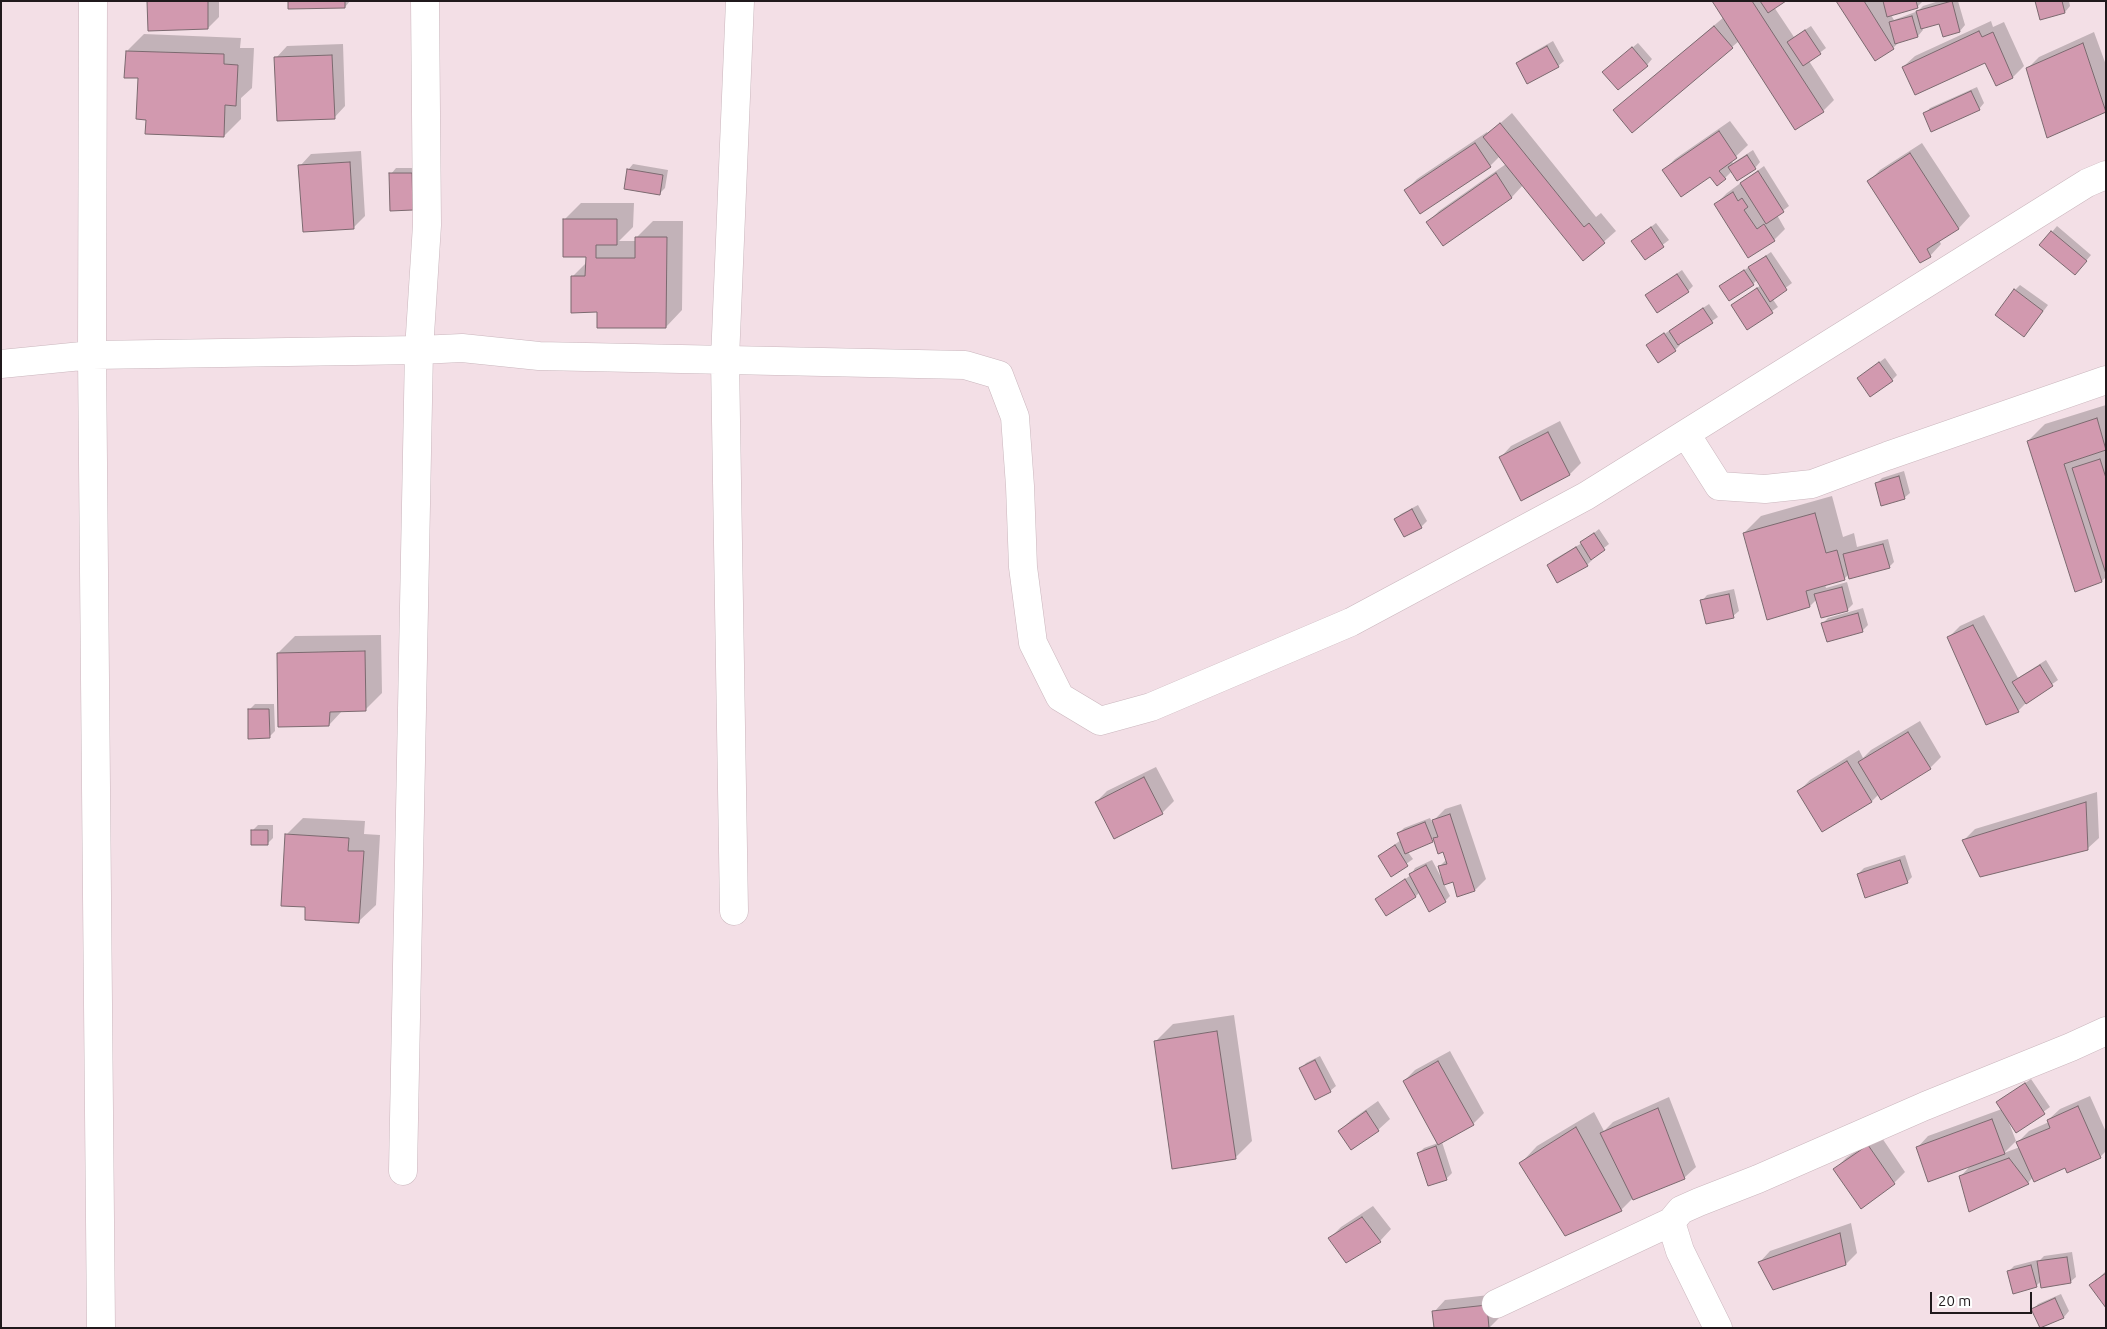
<!DOCTYPE html>
<style>
body{margin:0}
#map{position:relative;width:2107px;height:1329px;overflow:hidden;background:#f3dfe6;font-family:Ubuntu,sans-serif}
canvas{display:block}
.frame{position:absolute;inset:0;border:2px solid #20191c;pointer-events:none}
.scale{position:absolute;left:1930px;top:1292px;width:102px;height:22px;box-sizing:border-box;border:2px solid #20191c;border-top:0;padding-left:6px;font-size:15px;line-height:18px;white-space:nowrap;color:#20191c;-webkit-text-stroke:4px #fff;paint-order:stroke}
</style>
<div id="map">
<canvas width="2107" height="1329"></canvas>
<div class="frame"></div>
<div class="scale">20 m</div>
</div>
<script>
const ctx = document.querySelector('canvas').getContext('2d');
ctx.lineJoin = 'round';
function fill(path, color) { ctx.fillStyle = color; ctx.fill(path, 'evenodd'); }
const toPath = rows => new Path2D(rows.map(r => 'M' + r).join(''));
function trace(path, color, width, dash) { ctx.strokeStyle = color; ctx.lineWidth = width; ctx.lineCap = dash ? 'butt' : 'round'; ctx.setLineDash(dash || []); ctx.stroke(path); }
fill(toPath([
 [149,1,219,1,219,17,208,28],
 [289,1,350,1,345,7],
 [1714,1,1783,1,1774,7,1794,37,1811,26,1826,48,1809,61,1834,100,1823,111,1739,41,1732,47,1615,110,1724,17],
 [1838,1,1882,1,1885,5,1884,1,1923,1,1917,7,1891,15,1894,20,1918,11,1923,6,1939,1,1958,1,1965,25,1960,31,1943,36,1940,22,1922,27,1923,30,1918,36,1900,41,1893,48],
 [2036,1,2069,1,2070,6,2065,12],
 [1991,21,1993,27,2004,22,2024,66,2013,77,1996,85,1986,62,1903,67,1915,56],
 [2094,32,2106,65,2106,110,2048,137,2028,68,2039,57],
 [144,34,241,38,240,48,254,48,252,88,241,98,241,119,224,136,147,118,139,77,127,51],
 [1553,41,1564,61,1558,66,1517,63,1523,58],
 [1638,43,1652,59,1647,65,1609,67],
 [343,44,345,106,334,118,276,58,287,46],
 [1977,87,1984,103,1979,109,1925,114,1930,108],
 [1512,113,1596,217,1601,213,1616,231,1583,260,1523,185,1512,197,1443,244,1428,222,1439,211,1506,164,1500,156,1490,166,1406,190,1417,179,1487,132,1488,134],
 [1730,121,1748,145,1731,161,1733,163,1753,150,1760,162,1755,168,1732,171,1725,178,1664,170,1675,159],
 [1922,143,1970,216,1959,228,1939,240,1941,244,1930,256,1869,181,1880,170],
 [361,151,365,216,354,227,300,166,311,154],
 [633,164,668,170,665,188,660,193,628,170],
 [1764,166,1789,206,1777,215,1785,229,1774,240,1715,205,1727,193],
 [396,168,417,168,418,204,412,209,391,174],
 [581,203,634,203,633,227,619,241,636,241,636,238,653,221,683,221,682,310,666,327,598,311,572,277,587,262,587,256,564,220],
 [1656,223,1669,240,1645,258,1633,241],
 [2057,226,2091,255,2080,268,2041,245],
 [1771,252,1792,283,1772,298,1778,307,1747,328,1732,305,1761,285,1757,280,1753,284,1721,286],
 [1682,270,1693,286,1688,291,1646,295],
 [2020,285,2048,305,2029,330,2015,290],
 [1709,304,1718,317,1679,343,1680,345,1675,350,1648,345],
 [1885,358,1897,375,1892,380,1859,378],
 [2106,405,2106,577,2102,581,2028,441,2045,424],
 [1560,421,1581,463,1570,474,1522,499,1500,458,1511,446],
 [1904,471,1910,493,1904,498,1877,483,1882,478],
 [1832,496,1843,537,1854,533,1857,547,1888,539,1894,562,1889,567,1849,574,1844,579,1825,584,1826,588,1847,582,1853,604,1848,609,1822,617,1817,599,1810,606,1767,618,1744,533,1761,516],
 [1418,505,1427,521,1421,527,1395,519,1401,514],
 [1599,529,1609,544,1591,558,1592,560,1587,565,1548,566,1553,560,1582,543],
 [1734,589,1739,611,1733,616,1702,601,1707,595],
 [1863,608,1868,625,1862,631,1823,623,1828,618],
 [1984,615,2018,678,2046,660,2058,680,2028,701,2018,711,1949,637,1960,626],
 [381,635,382,693,365,710,343,710,329,725,278,653,295,636],
 [255,704,274,704,275,731,269,737,249,710],
 [1920,721,1941,757,1930,768,1879,794,1872,801,1823,831,1799,791,1810,780,1859,750,1863,758,1871,750],
 [1156,767,1174,801,1162,813,1096,802,1107,791],
 [2097,792,2099,838,2087,849,1964,840,1975,829],
 [1461,804,1486,879,1475,890,1458,895,1454,881,1444,884,1450,896,1445,901,1420,892,1416,896,1377,899,1411,875,1415,868,1432,860,1442,879,1443,879,1439,867,1447,859,1444,850,1434,838,1407,851,1413,859,1391,875,1379,856,1401,840,1398,834,1404,828,1430,818,1432,822,1445,809],
 [303,818,365,821,364,834,380,835,376,905,359,921,307,906,286,835],
 [258,825,273,825,273,838,267,844,253,830],
 [1905,855,1912,877,1907,882,1858,874,1864,868],
 [1234,1015,1252,1141,1235,1158,1156,1041,1173,1024],
 [1450,1051,1484,1113,1473,1124,1442,1142,1452,1173,1446,1179,1418,1154,1424,1148,1438,1143,1404,1081,1415,1070],
 [1320,1056,1336,1086,1330,1091,1301,1069,1306,1063],
 [2031,1079,2050,1107,2017,1131,2008,1120,2016,1141,2004,1153,2020,1147,2018,1142,2029,1131,2049,1122,2048,1120,2060,1109,2090,1096,2106,1132,2106,1151,2100,1157,2067,1171,2066,1167,2033,1177,2028,1183,1960,1177,1972,1164,1917,1148,1928,1136,2002,1109,1998,1102],
 [1669,1097,1696,1167,1684,1178,1633,1198,1621,1210,1521,1163,1537,1146,1594,1112,1604,1131,1613,1122],
 [1378,1101,1390,1119,1378,1130,1340,1131,1351,1120],
 [1880,1135,1905,1172,1894,1183,1835,1169,1846,1158],
 [1373,1206,1391,1229,1380,1241,1330,1238,1341,1227],
 [1851,1223,1857,1253,1846,1264,1759,1263,1770,1251],
 [2072,1252,2076,1277,2070,1282,2041,1281,2036,1286,2009,1271,2014,1266,2037,1260,2037,1263,2044,1256],
 [2106,1271,2106,1305,2091,1285],
 [1498,1294,1500,1317,1489,1328,1434,1312,1445,1300],
 [2061,1294,2069,1311,2064,1317,2042,1327,2033,1310,2038,1304]
]), '#0003');
const building = toPath([
 [147,1,208,1,208,29,148,31,147,1],
 [288,1,345,1,345,8,288,9,288,1],
 [1712,1,1752,1,1824,112,1795,130,1712,1],
 [1760,1,1786,1,1768,13,1760,1],
 [1836,1,1864,1,1894,49,1875,61,1836,1],
 [1883,1,1916,1,1918,8,1887,17,1883,1],
 [1952,1,1960,32,1943,37,1939,24,1921,29,1916,11,1952,1],
 [2035,1,2062,1,2065,13,2040,20,2035,1],
 [1912,16,1918,37,1895,44,1889,22,1912,16],
 [1714,26,1733,48,1632,133,1613,110,1714,26],
 [1805,30,1821,54,1803,66,1787,42,1805,30],
 [1979,31,1982,37,1993,32,2013,78,1996,86,1985,63,1915,95,1902,67,1979,31],
 [2083,43,2106,112,2047,138,2026,68,2083,43],
 [1547,46,1559,67,1527,84,1516,63,1547,46],
 [1632,47,1648,66,1618,90,1602,72,1632,47],
 [126,51,224,54,224,64,238,65,236,106,225,105,224,137,145,134,146,120,136,119,138,78,124,78,126,51],
 [332,55,335,119,277,121,274,57,332,55],
 [1971,91,1980,110,1931,132,1923,113,1971,91],
 [1500,123,1584,227,1589,223,1605,243,1583,261,1483,137,1500,123],
 [1719,131,1737,158,1719,171,1726,179,1717,186,1710,177,1681,197,1662,170,1719,131],
 [1475,143,1491,167,1420,214,1404,190,1475,143],
 [1910,153,1959,229,1927,249,1931,257,1920,263,1867,181,1910,153],
 [1747,155,1756,169,1737,181,1728,167,1747,155],
 [350,162,354,229,303,232,298,165,350,162],
 [627,169,663,175,660,195,624,189,627,169],
 [1758,171,1784,212,1766,224,1740,183,1758,171],
 [389,173,412,173,413,210,390,211,389,173],
 [1496,173,1512,198,1443,246,1426,222,1496,173],
 [1733,192,1738,201,1742,198,1748,207,1744,210,1757,229,1764,224,1775,241,1748,258,1714,204,1733,192],
 [563,219,617,219,617,245,596,245,596,258,635,258,635,237,667,237,666,328,597,328,597,312,571,313,571,276,585,276,586,257,563,257,563,219],
 [1651,227,1664,247,1645,260,1631,241,1651,227],
 [2051,231,2087,261,2075,275,2039,245,2051,231],
 [1766,256,1787,290,1770,302,1748,267,1766,256],
 [1744,270,1754,285,1729,301,1719,286,1744,270],
 [1677,274,1689,292,1657,313,1645,295,1677,274],
 [1757,288,1773,313,1747,330,1731,305,1757,288],
 [2014,289,2043,311,2024,337,1995,315,2014,289],
 [1703,308,1713,323,1678,345,1669,331,1703,308],
 [1664,333,1676,351,1658,363,1646,345,1664,333],
 [1879,362,1893,381,1870,397,1857,378,1879,362],
 [2097,418,2106,450,2064,464,2102,582,2075,592,2027,441,2097,418],
 [1548,432,1570,475,1521,501,1499,457,1548,432],
 [2100,459,2106,478,2106,574,2072,468,2100,459],
 [1899,476,1905,499,1881,506,1875,483,1899,476],
 [1412,509,1422,528,1404,537,1394,519,1412,509],
 [1815,513,1826,553,1837,550,1845,580,1806,591,1810,607,1767,620,1743,533,1815,513],
 [1594,533,1605,550,1591,560,1580,542,1594,533],
 [1883,544,1890,568,1849,579,1843,554,1883,544],
 [1576,547,1588,566,1557,583,1547,565,1576,547],
 [1842,587,1848,611,1821,618,1814,594,1842,587],
 [1729,594,1734,618,1706,624,1700,600,1729,594],
 [1858,613,1863,632,1827,642,1821,623,1858,613],
 [1973,625,2019,712,1986,725,1947,637,1973,625],
 [365,651,366,711,330,712,329,726,278,727,277,653,365,651],
 [2040,665,2053,686,2026,704,2012,682,2040,665],
 [248,709,269,709,270,738,248,739,248,709],
 [1908,732,1931,769,1881,800,1858,762,1908,732],
 [1847,761,1872,802,1822,832,1797,791,1847,761],
 [1144,777,1163,814,1114,839,1095,802,1144,777],
 [2086,802,2088,850,1980,877,1962,840,2086,802],
 [1450,814,1475,891,1457,897,1453,882,1444,885,1438,866,1447,864,1443,852,1438,854,1433,838,1438,837,1432,820,1450,814],
 [1425,822,1433,842,1405,854,1397,833,1425,822],
 [251,830,268,830,268,845,251,845,251,830],
 [285,834,349,838,348,851,364,851,359,923,305,920,305,907,281,906,285,834],
 [1395,845,1408,866,1391,877,1378,856,1395,845],
 [1900,860,1908,883,1865,898,1857,874,1900,860],
 [1426,865,1446,902,1429,912,1409,874,1426,865],
 [1405,879,1416,897,1386,916,1375,899,1405,879],
 [1217,1031,1236,1159,1172,1169,1154,1041,1217,1031],
 [1315,1060,1331,1092,1315,1100,1299,1068,1315,1060],
 [1438,1061,1474,1125,1438,1145,1403,1081,1438,1061],
 [2025,1083,2045,1114,2016,1133,1996,1102,2025,1083],
 [2078,1106,2101,1158,2067,1173,2065,1168,2034,1182,2016,1142,2050,1128,2047,1120,2078,1106],
 [1658,1108,1685,1179,1633,1200,1600,1133,1658,1108],
 [1366,1111,1379,1131,1351,1150,1338,1131,1366,1111],
 [1992,1119,2005,1154,1928,1182,1916,1147,1992,1119],
 [1576,1127,1622,1211,1565,1236,1519,1163,1576,1127],
 [1868,1145,1895,1184,1861,1209,1833,1169,1868,1145],
 [1436,1146,1447,1180,1428,1186,1417,1153,1436,1146],
 [2009,1158,2029,1184,1969,1212,1959,1176,2009,1158],
 [1362,1217,1381,1242,1346,1263,1328,1238,1362,1217],
 [1840,1233,1846,1265,1773,1290,1758,1262,1840,1233],
 [2067,1257,2071,1283,2041,1288,2037,1261,2067,1257],
 [2031,1265,2037,1287,2013,1294,2007,1271,2031,1265],
 [2106,1273,2106,1308,2089,1285,2106,1273],
 [2055,1298,2064,1318,2040,1328,2031,1309,2055,1298],
 [1487,1305,1489,1328,1434,1328,1432,1311,1487,1305]
]);
fill(building, '#d299af');
trace(building, '#7b696f', 1);
const street = toPath([
 [93,1,92,355,101,1328],
 [1,364,92,355,419,350,462,348,539,356,965,365,999,375,1015,417,1020,486,1023,567,1033,643,1060,697,1100,721,1151,707,1351,622,1586,496,2087,183,2106,175],
 [1686,434,1719,486,1765,489,1812,484,1887,456,2106,380],
 [734,911,725,359,740,1],
 [403,1171,419,350,427,225,425,1],
 [1671,1222,1680,1251,1718,1328],
 [1496,1304,1671,1222,1681,1210,1699,1202,1758,1179,1925,1106,2071,1047,2106,1031]
]);
trace(street, '#cab6bd', 29);
trace(street, '#fff', 28);
</script>
